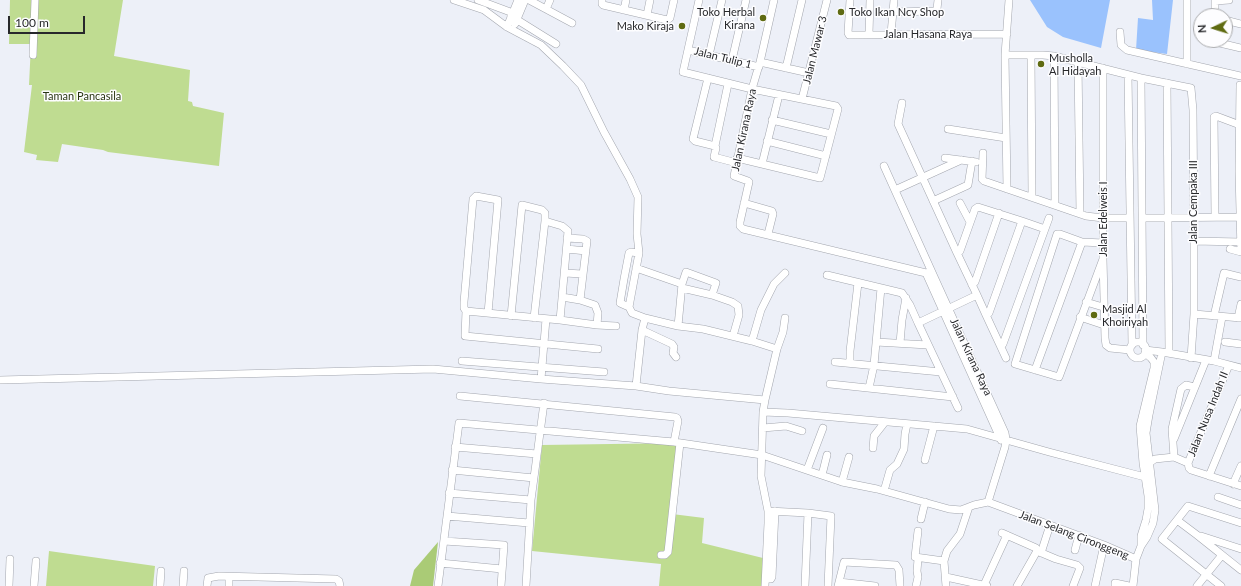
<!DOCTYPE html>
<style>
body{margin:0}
#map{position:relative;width:1241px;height:586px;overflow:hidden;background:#edf0f8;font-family:Lato,sans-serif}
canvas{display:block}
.north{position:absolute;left:1193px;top:8px;width:40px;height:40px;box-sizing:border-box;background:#fdfdff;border:1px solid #a7a8aa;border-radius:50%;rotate:266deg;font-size:11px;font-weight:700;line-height:16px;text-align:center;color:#27282b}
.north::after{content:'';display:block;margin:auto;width:14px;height:18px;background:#5f6b12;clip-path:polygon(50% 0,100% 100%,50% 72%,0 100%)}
.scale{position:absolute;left:8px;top:16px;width:77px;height:18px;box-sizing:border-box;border:2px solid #27282b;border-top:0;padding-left:5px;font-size:12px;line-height:14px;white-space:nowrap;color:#27282b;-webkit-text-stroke:3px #fdfdff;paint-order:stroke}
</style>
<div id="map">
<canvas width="1241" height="586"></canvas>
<div class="north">N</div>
<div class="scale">100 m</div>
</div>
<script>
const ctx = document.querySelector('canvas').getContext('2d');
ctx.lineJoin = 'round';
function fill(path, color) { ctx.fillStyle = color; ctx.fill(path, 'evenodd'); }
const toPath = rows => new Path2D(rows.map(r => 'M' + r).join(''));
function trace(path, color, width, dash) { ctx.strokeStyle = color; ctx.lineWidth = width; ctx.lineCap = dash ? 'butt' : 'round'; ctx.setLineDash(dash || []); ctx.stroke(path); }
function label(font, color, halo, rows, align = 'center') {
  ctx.font = font + ' Lato,sans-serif'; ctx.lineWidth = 3; ctx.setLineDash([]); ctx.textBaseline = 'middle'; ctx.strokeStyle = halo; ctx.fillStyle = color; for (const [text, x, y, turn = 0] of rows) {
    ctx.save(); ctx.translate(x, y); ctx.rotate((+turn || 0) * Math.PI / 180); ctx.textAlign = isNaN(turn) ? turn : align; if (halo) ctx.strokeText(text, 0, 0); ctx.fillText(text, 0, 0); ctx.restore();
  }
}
fill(toPath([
 [10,0,123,0,114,56,190,70,188,101,192,102,193,106,224,113,219,166,108,152,103,150,62,144,58,162,36,160,37,155,24,152,32,85,29,85,31,44,9,44],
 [680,443,672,514,704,518,702,543,767,559,765,586,659,586,661,564,532,551,542,445],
 [49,551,155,566,153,586,46,586]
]), '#bfdc91');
fill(toPath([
 [438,542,433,586,410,586,414,570]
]), '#aacb76');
fill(toPath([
 [1030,0,1110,0,1101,48,1063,37,1047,27],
 [1152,0,1173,0,1167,54,1136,50,1138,18,1153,20]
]), '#9ac2fd');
const minor = toPath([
 [454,0,484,10,507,27,541,45,563,66,581,85,604,132,630,179,638,197,637,234,639,253,629,307,632,313,645,318,678,326,703,329,752,341,777,349,765,400,763,412,761,476,768,511,768,523,765,586],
 [478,0,513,13],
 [529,0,572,23],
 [602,0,602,4,603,5,667,20,670,18,674,0],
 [699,0,683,72,752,89,836,106,838,109,820,178,737,158],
 [774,0,760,62,752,89,734,176,748,181,749,182,740,222,740,226,743,229,926,273,935,279,1005,433,1006,439,1005,447,988,502],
 [850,0,848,33,849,35,1007,34],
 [1187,0,1187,64],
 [1215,1,1229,0],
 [546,9,550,0],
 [624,10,626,0],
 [893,12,935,11,937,9,938,0],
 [647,15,650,0],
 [511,16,556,44],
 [1215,16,1215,0],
 [1225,20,1241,24],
 [515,24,525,0],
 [507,27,518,0],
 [1120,32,1121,45,1127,50,1241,76],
 [869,34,870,0],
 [891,34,894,0],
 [1207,40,1241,48],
 [688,50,759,67],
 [33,55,35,0],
 [709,55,722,0],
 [1005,55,1043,55,1054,56,1141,78,1191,88,1193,110,1194,241,1194,314,1191,358],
 [1031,55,1032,197],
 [1054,56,1055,205],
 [732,60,746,0],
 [760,62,809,73],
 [1078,62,1080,214],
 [786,68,802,0],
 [1103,68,1103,259,1105,338,1106,345,1110,348,1130,350],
 [1128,75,1132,345],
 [708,78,693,139,695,141,715,146,716,148,714,157,737,163],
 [1141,78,1143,345],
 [1167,83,1169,353],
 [1240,85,1239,171,1241,252],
 [802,99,827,0],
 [902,103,898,124,957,253],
 [772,120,831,134],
 [948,129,1006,138],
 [767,141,826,156],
 [715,146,728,84],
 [983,153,982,179,984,181,1086,216,1103,218,1130,218],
 [945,158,976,162],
 [762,164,779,95],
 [884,166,935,279],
 [1007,189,1005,55,1009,0],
 [895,190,961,160],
 [933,201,968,185,972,161],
 [744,203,772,211,773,214,768,234],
 [960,203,970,222],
 [1215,216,1214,117,1216,116,1240,125],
 [1142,218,1241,217],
 [1022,221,1045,229],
 [567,238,583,239,587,241,580,300],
 [1194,241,1241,242],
 [567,249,586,251],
 [1230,249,1241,252],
 [1103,259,1059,377,1015,364,1057,234,1060,234,1082,242,1103,243],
 [636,268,682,284],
 [565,273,582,274],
 [926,273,1001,440],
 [827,275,902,293,910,305,918,323,977,295],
 [972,285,975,282,999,213],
 [682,288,712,295,732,302,738,306,739,315,733,336],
 [1086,302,1103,307],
 [629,307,620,303,624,279,629,253,631,252,639,253],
 [466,311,560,320,597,325,598,313,595,305,580,300,562,297],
 [488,313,498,200,476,196,473,199,464,302,464,308,466,311,465,336,598,349],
 [1194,314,1241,318],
 [986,315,989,313,1022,221,978,207,975,209,960,251,957,253,977,295,986,315,1006,358],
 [511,316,522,205,542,210,545,213,545,221,562,226,568,231,560,320],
 [1214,316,1224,273,1241,277],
 [1080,317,1104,325],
 [534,318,545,221],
 [1238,318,1241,304],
 [918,323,958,408],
 [597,325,616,326],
 [678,326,682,284,686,272,716,283,712,295],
 [642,330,672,344,674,347,673,353,676,357],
 [752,341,761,310,774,284,785,273],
 [876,342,928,345],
 [1225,342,1241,344],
 '1130 350a8 8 0 1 1 16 0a8 8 0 1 1-16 0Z',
 [900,343,902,320,906,298],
 [1001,346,1003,344,1049,218],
 [777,349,783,332,785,318],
 [1145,350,1162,352,1214,361,1241,368],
 [462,361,604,372],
 [1214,361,1222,317],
 [835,362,941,372],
 [850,362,850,351,858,283],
 [1035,370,1082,242],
 [541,379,546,319],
 [0,380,433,369,541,379,636,386,669,391,765,400],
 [830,384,953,397],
 [636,386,642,330,645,318],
 [869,388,874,365,881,288],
 [460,396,675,417,677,418,678,421,674,442],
 [763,412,788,413,967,429,1049,452,1145,477],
 [763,428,786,426,802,431],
 [1174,439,1206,360],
 [455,447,537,454],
 [873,448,874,436,885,422],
 [1174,457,1172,429,1181,389,1186,385,1194,387],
 [925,460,934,426],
 [1146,463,1149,463,1155,459,1174,457,1188,463,1189,468,1191,470,1241,486],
 [1188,463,1229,365],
 [452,470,534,478],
 [807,470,823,428],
 [822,475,827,455],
 [1209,476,1241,399],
 [842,482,849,457],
 [1233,484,1241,466],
 [884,491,890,470,897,464,904,449,905,434,907,424],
 [449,493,531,500],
 [1218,497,1241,505],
 [988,502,1104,545,1136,559,1133,586],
 [768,511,808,513,831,516,828,586],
 [447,516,529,523],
 [921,519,925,502],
 [1177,520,1197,535,1241,570],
 [918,531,915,557,944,561,946,586],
 [1002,533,1036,548,1037,551,1056,559,1077,565,1080,568,1073,586],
 [1201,536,1241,549],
 [444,541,504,545,501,586],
 [1141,546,1141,536,1146,520,1148,509,1148,496,1143,463,1140,426,1154,368,1154,362,1151,358,1145,353],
 [1075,550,1079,535],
 [1041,553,1050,525],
 [661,555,665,555,668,552,680,443],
 [1136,559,1141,546,1147,537,1153,523,1155,510,1146,433,1149,415,1162,352],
 [944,561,947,551,960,534,969,507],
 [440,563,502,569],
 [946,577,987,586],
 [766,579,771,579,772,577,775,511],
 [839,582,875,586],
 [984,585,1007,535],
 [9,586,10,559],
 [34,586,36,561],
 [160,586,161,571],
 [183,586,184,571],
 [207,586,208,578,219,576,336,579,339,581,340,586],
 [229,586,229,577],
 [438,586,459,423,674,442,762,455,842,482,877,489,949,509,961,510,974,505,988,502],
 [526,586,531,500,544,403],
 [805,586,808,513],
 [838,586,844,562,896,565,899,570,900,586],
 [916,586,918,577,917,571,918,559],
 [1017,586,1037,551],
 [1095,586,1104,545],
 [1115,586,1115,583,1129,586],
 [1197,586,1222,555],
 [1221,586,1162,539,1188,506,1241,523]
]);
trace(minor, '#a3a6ae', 8);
trace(minor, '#fff', 7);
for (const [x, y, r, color] of [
 [841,12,4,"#5f6b12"],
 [763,18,4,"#5f6b12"],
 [682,26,4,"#5f6b12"],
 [1041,64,4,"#5f6b12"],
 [1094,315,4,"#5f6b12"]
]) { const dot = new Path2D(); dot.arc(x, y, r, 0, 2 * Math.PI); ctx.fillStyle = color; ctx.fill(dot); trace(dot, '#fdfdff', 1.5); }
label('11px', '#27282b', '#fdfdff', [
 ["Toko Herbal",755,12,"right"],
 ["Kirana",755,25,"right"],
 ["Toko Ikan Ncy Shop",849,12],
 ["Mako Kiraja",674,26,"right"],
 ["Musholla",1049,58],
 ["Al Hidayah",1049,71],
 ["Masjid Al",1102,309],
 ["Khoiriyah",1102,322]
], 'left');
label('11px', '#27282b', '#fdfdff', [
 ["Jalan Hasana Raya",928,34],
 ["Jalan Mawar 3",815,50,-76],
 ["Jalan Tulip 1",723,58,14],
 ["Jalan Kirana Raya",744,130,-78],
 ["Jalan Cempaka III",1193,202,-90],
 ["Jalan Edelweis I",1103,219,-90],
 ["Jalan Kirana Raya",971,357,65],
 ["Jalan Nusa Indah II",1208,414,-68],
 ["Jalan Selang Cironggeng",1074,535,21]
]);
label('11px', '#2a3714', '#fdfdff', [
 ["Taman Pancasila",82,96]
]);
</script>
